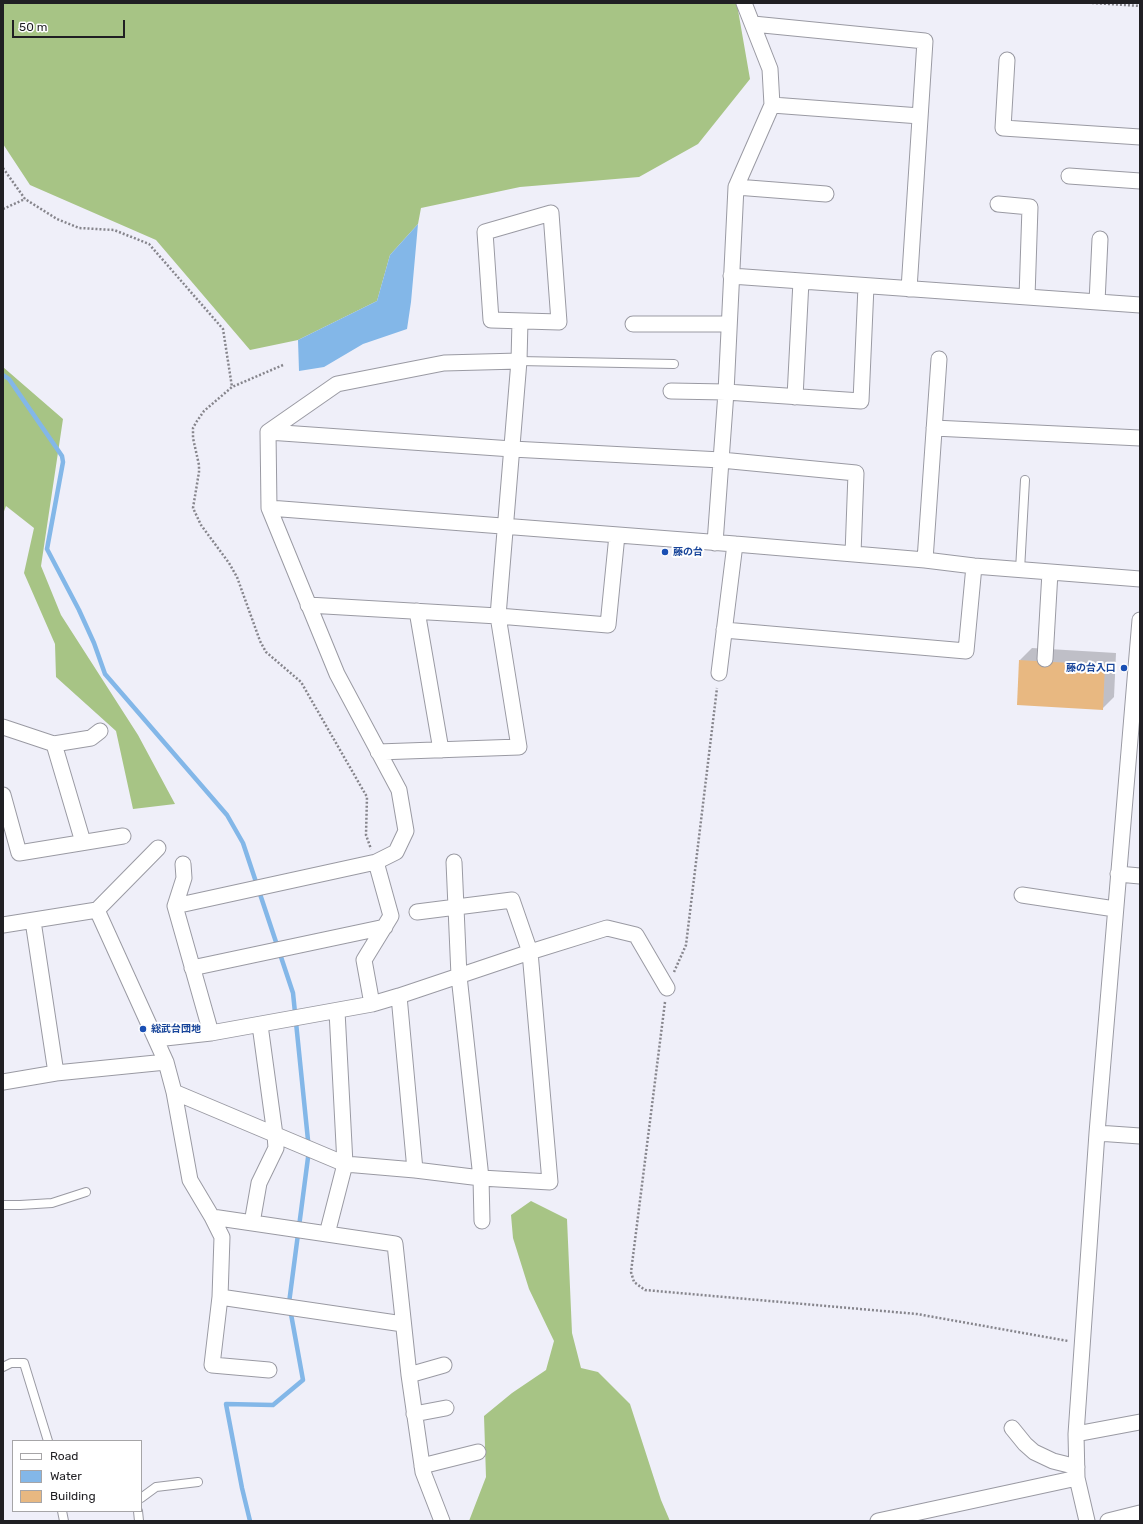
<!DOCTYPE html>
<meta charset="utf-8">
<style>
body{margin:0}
#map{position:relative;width:1143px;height:1524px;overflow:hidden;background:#efeff9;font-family:Rubik,sans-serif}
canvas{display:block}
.frame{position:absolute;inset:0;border:4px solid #201f23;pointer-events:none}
.legend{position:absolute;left:12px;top:1440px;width:130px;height:72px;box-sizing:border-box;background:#fff;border:1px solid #a6a5a7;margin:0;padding:5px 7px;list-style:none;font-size:12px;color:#201f23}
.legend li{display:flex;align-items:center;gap:8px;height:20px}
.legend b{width:20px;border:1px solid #a6a5a7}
.scale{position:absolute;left:12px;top:20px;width:113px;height:18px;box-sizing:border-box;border:2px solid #201f23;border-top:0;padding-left:5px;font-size:12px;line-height:14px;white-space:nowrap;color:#201f23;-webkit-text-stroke:3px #fff;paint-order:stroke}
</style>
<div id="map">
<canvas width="1143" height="1524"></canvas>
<div class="frame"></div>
<ul class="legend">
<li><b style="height:5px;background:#fff"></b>Road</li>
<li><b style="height:11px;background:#83b7e8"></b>Water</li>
<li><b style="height:11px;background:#e8b881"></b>Building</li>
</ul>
<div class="scale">50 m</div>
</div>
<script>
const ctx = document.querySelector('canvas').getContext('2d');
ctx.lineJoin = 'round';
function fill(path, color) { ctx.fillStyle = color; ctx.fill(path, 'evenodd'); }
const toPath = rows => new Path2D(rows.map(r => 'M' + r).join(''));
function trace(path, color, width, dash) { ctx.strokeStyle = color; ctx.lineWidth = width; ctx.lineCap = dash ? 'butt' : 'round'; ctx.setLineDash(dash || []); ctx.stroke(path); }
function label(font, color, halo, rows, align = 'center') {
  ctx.font = font + ' Rubik,"Noto Sans JP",sans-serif'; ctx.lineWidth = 4; ctx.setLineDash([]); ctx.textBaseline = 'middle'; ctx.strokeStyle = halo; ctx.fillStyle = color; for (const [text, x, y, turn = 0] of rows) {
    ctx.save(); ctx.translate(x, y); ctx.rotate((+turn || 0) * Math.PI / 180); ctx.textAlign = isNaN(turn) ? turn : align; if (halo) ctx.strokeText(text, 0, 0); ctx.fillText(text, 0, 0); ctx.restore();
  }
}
fill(toPath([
 [3,3,738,3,738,10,750,79,698,144,639,177,520,187,421,208,418,224,390,255,377,301,298,340,250,350,156,240,30,185,3,144],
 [3,367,63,419,41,566,61,615,138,735,175,804,133,809,116,731,56,677,55,644,24,573,34,528,6,506,3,514],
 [531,1201,567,1219,572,1333,581,1368,598,1372,630,1404,661,1500,670,1521,469,1521,486,1477,484,1416,512,1393,546,1370,554,1341,529,1289,513,1238,511,1215]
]), '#a7c485');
fill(toPath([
 [418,224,411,302,407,329,363,344,324,367,299,371,298,340,377,301,390,255]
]), '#83b7e8');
fill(toPath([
 [1032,648,1116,653,1114,697,1102,709,1020,660]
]), '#0003');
trace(toPath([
 [3,375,9,379,62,456,63,462,47,549,79,610,94,643,105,674,227,815,243,843,293,993,309,1150,289,1303,303,1380,273,1405,226,1404,242,1488,250,1521]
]), '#83b7e8', 4.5);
fill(toPath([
 [1019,660,1105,665,1103,710,1017,705]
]), '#e8b881');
const lane = toPath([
 [519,361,674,364],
 [1020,570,1025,480],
 [3,1205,20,1205,52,1203,86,1192],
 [3,1367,11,1363,24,1363,48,1441],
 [141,1498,156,1487,198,1482],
 [62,1511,64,1521],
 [138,1511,139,1521]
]);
const street = toPath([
 [753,24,925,41,909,289],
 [1007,60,1003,128,1140,137],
 [772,105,920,116],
 [1069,176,1140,181],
 [736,187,826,194],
 [998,204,1030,207,1027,297],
 [551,213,559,322,491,320,485,232,551,213],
 [731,276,1140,305],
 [1097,302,1100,239],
 [633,324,728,324],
 [671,391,726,392,861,401,866,286],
 [795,397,801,281],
 [934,428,1140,438],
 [268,432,512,449,721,460,856,473,853,554],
 [268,432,337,384,444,363,519,361],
 [269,508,735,544,925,560,974,566,1140,579],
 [715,543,726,392,736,187,772,105,770,69,744,3],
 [925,560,939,359],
 [308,605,498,616,608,625,617,535],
 [417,611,441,750],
 [724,630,966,651,974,566],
 [1045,659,1050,572],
 [719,673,735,544],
 [3,727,54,744,91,738,100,731],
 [54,744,83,842],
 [378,752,519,747,498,616,519,361,520,321],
 [3,795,19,853,123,836],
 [454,862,459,976,481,1178,482,1221],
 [183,864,184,878,175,906,211,1033],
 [1118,874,1140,876],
 [1022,895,1115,909],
 [175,906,376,862,396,852,406,831,399,790,337,674,269,508,268,432],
 [97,910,166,1062,174,1092,190,1180,212,1217,222,1237,220,1297,212,1365,269,1370],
 [33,921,56,1073],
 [3,925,97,910,158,848],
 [192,968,385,927],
 [399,996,415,1170],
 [372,1004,364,960,391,916,376,862],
 [156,1039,211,1033,372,1004,399,996,530,952,607,928,636,935,667,988],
 [3,1082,56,1073,166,1062],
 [174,1092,345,1164,415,1170,481,1178,550,1182,530,952,512,900,417,912],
 [1097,1133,1140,1136],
 [212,1217,395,1244,409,1375,423,1472,442,1521],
 [252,1223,259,1183,276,1148,275,1135,260,1025],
 [327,1234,345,1164,337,1011],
 [220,1297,403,1324],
 [409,1375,444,1365],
 [414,1414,446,1408],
 [1012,1428,1025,1444,1034,1452,1053,1461,1077,1467],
 [1076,1434,1140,1422],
 [422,1466,478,1452],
 [878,1521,1077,1478],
 [1087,1521,1077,1478,1076,1434,1097,1133,1140,620],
 [1108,1521,1140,1513]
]);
trace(lane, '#9a9aa3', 10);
trace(street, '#9a9aa3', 17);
trace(toPath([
 [1092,3,1140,6],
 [3,168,25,199,57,219,79,228,114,230,149,244,223,329,232,387],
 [3,209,25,199],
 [283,365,232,387,204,411,197,421,193,428,193,438,199,465,199,472,193,508,201,525,229,563,237,577,260,641,266,652,301,682,367,797,366,835,371,849],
 [674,972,686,945,717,688],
 [665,1002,631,1272,634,1282,645,1290,917,1314,1068,1341]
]), '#86858c', 2.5, [2, 2]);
trace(lane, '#fff', 8);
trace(street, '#fff', 15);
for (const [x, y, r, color] of [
 [665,552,4,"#1a4fb4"],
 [1124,668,4,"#1a4fb4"],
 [143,1029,4,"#1a4fb4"]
]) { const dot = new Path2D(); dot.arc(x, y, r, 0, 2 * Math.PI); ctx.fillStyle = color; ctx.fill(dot); trace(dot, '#fff', 1.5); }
label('bold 10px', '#164399', '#fff', [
 ["藤の台",673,552],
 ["藤の台入口",1116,668,"right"],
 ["総武台団地",151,1029]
], 'left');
</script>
